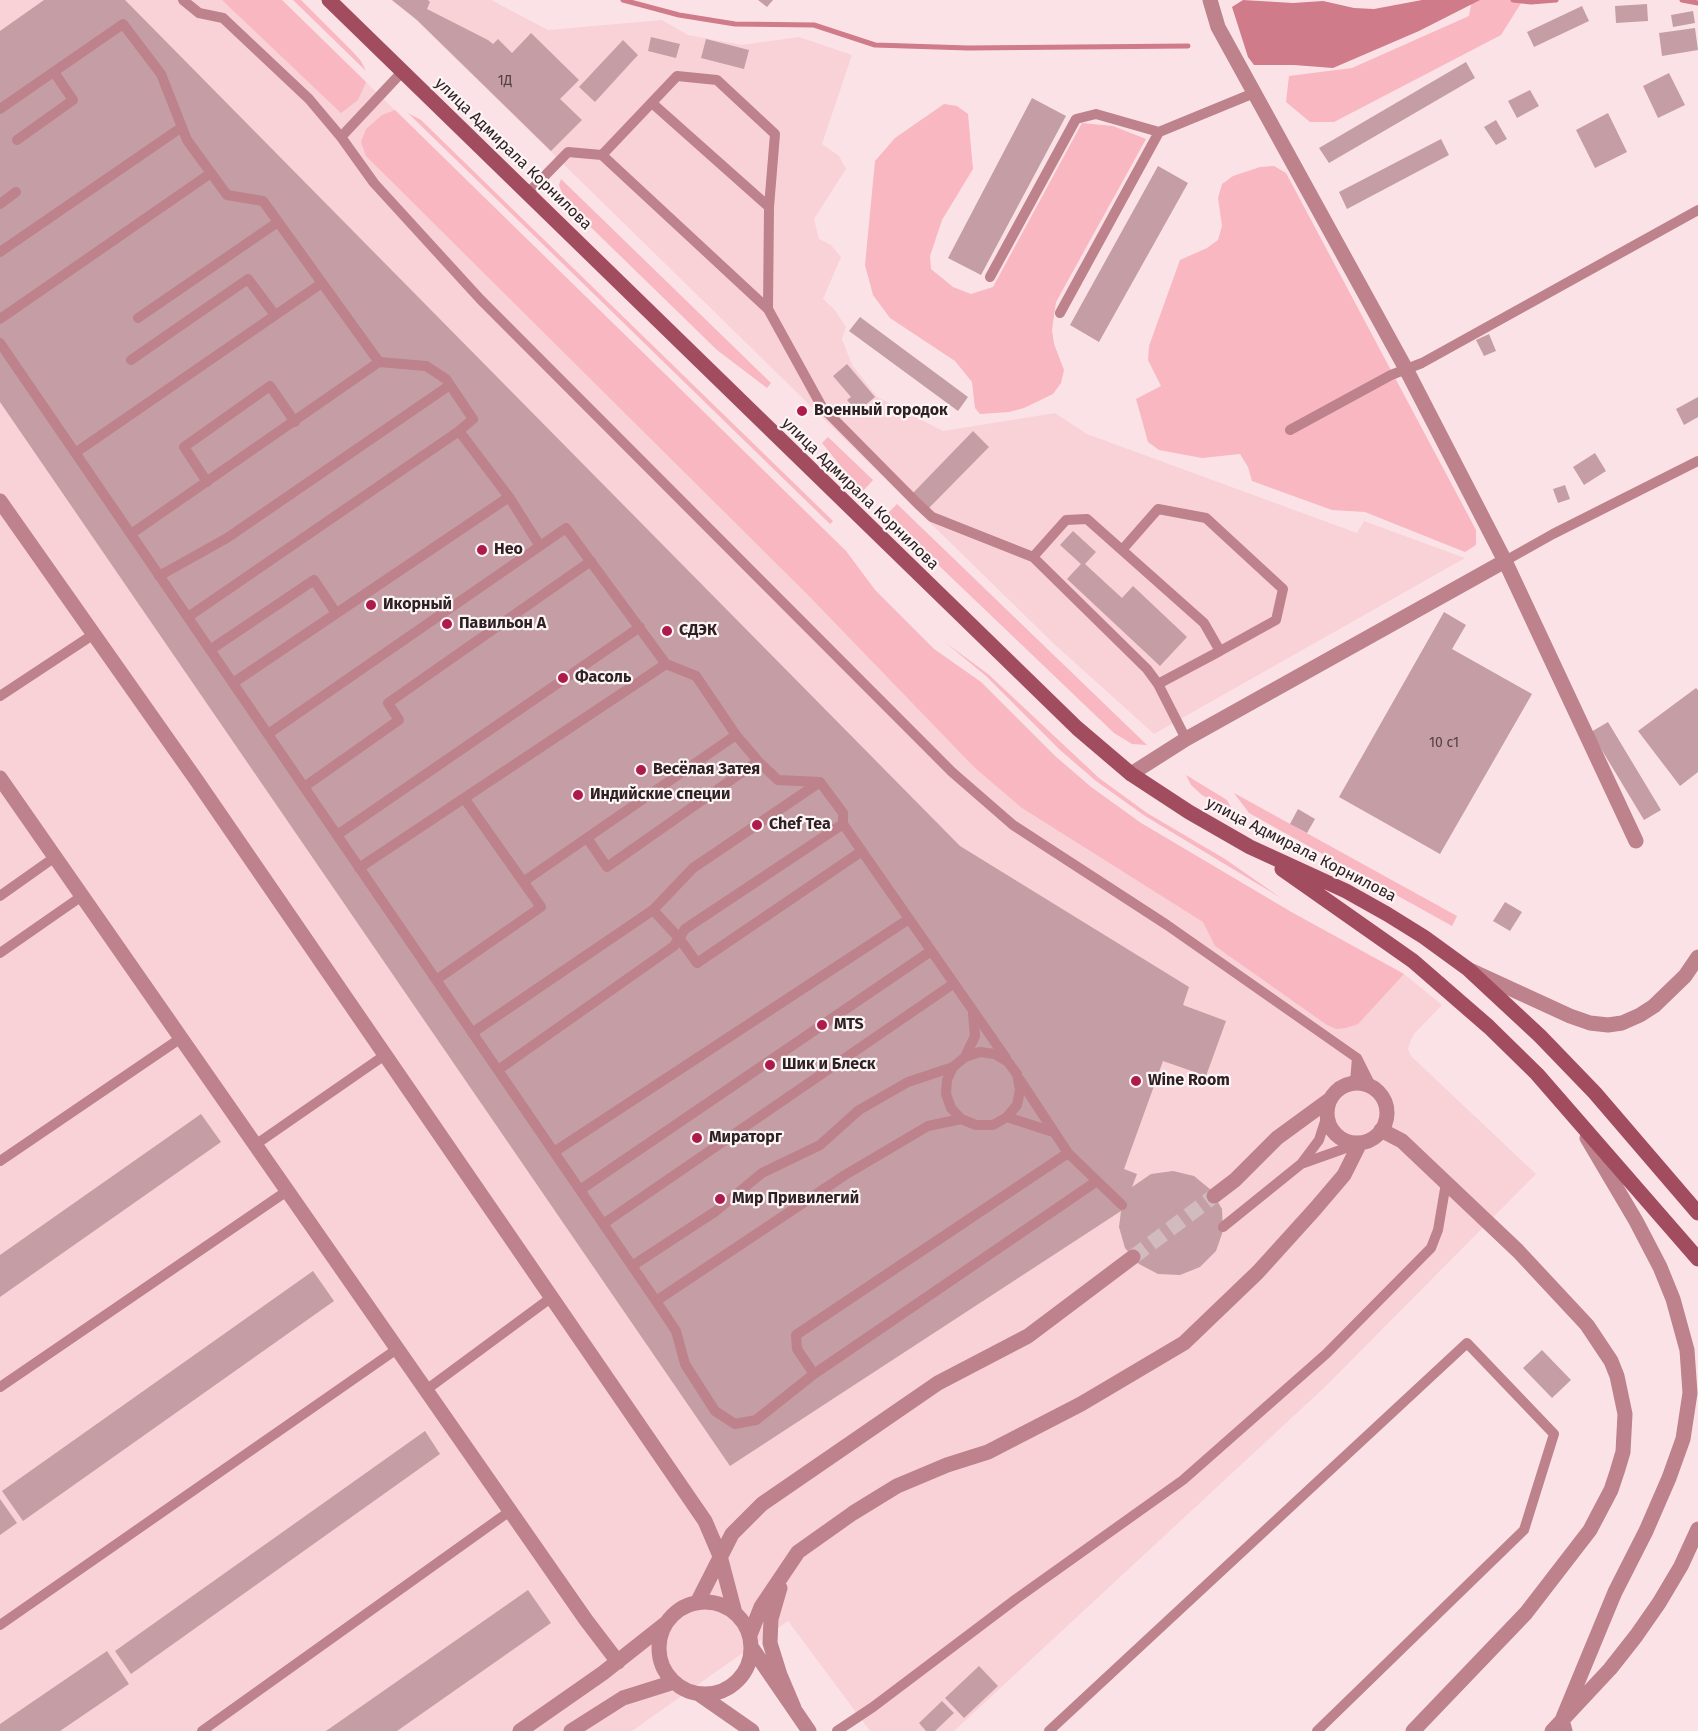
<!DOCTYPE html>
<meta charset="utf-8">
<style>
body{margin:0}
canvas{display:block;background:#fbe2e6}
</style>
<canvas width="1698" height="1731"></canvas>
<script>
const ctx = document.querySelector('canvas').getContext('2d');
ctx.lineJoin = 'round';
function fill(path, color) { ctx.fillStyle = color; ctx.fill(path, 'evenodd'); }
const toPath = rows => new Path2D(rows.map(r => 'M' + r).join(''));
function trace(path, color, width, dash) { ctx.strokeStyle = color; ctx.lineWidth = width; ctx.lineCap = dash ? 'butt' : 'round'; ctx.setLineDash(dash || []); ctx.stroke(path); }
function label(font, color, halo, rows, align = 'center') {
  ctx.font = font + ' "Fira Sans",sans-serif'; ctx.lineWidth = 4.5; ctx.setLineDash([]); ctx.textBaseline = 'middle'; ctx.strokeStyle = halo; ctx.fillStyle = color; for (const [text, x, y, turn = 0] of rows) {
    ctx.save(); ctx.translate(x, y); ctx.rotate((+turn || 0) * Math.PI / 180); ctx.textAlign = isNaN(turn) ? turn : align; if (halo) ctx.strokeText(text, 0, 0); ctx.fillText(text, 0, 0); ctx.restore();
  }
}
fill(toPath([
 [0,0,282,0,846,551,875,590,934,649,981,682,1055,756,1091,787,1141,823,1293,913,1404,974,1442,1005,1414,1034,1410,1042,1408,1049,1411,1056,1536,1174,1326,1386,954,1731,870,1731,788,1621,632,1731,0,1731],
 [391,0,491,0,548,30,662,20,688,35,742,45,799,37,852,55,822,144,839,156,846,169,814,219,819,239,831,245,841,257,823,299,834,309,846,327,842,339,852,365,877,397,943,431,1055,413,1087,434,1357,533,1364,521,1465,558,1154,734,1053,643,415,19]
]), '#f9d2d8');
fill(toPath([
 [222,0,282,0,366,82,358,100,341,113],
 [293,0,301,0,352,51,361,61,366,71],
 [1472,0,1523,0,1501,35,1334,122,1310,122,1286,102,1289,76,1352,68,1469,16],
 [944,104,957,106,968,114,973,169,942,220,930,256,931,269,953,287,971,294,993,287,1082,123,1113,126,1146,139,1056,302,1052,330,1054,344,1064,370,1061,383,1053,394,1024,408,1009,412,980,414,975,408,972,382,955,361,890,318,873,295,865,265,875,161,895,138],
 [395,110,846,551,875,590,934,649,981,682,1055,756,1091,787,1141,823,1293,913,1404,974,1358,1024,1346,1028,1336,1029,1327,1025,1215,946,1203,922,1022,808,975,768,808,595,366,156,361,142,366,129,382,115],
 [408,113,421,120,833,521,830,524],
 [1274,166,1286,173,1476,530,1476,545,1465,552,1365,512,1332,510,1252,481,1248,467,1240,454,1202,458,1159,450,1148,442,1136,399,1161,386,1148,360,1149,346,1180,260,1207,248,1218,240,1222,226,1218,198,1222,184,1233,176,1260,167],
 [561,179,771,383,767,388,717,350,566,203,559,185],
 [828,437,873,480,862,492,822,443],
 [897,504,1147,745,1132,744,1114,733,886,515],
 [946,643,988,674,1099,778,1147,813,1225,859,1281,898,1145,816,1096,781,1060,750,986,676],
 [1186,775,1227,800,1234,813,1202,795,1191,785],
 [1234,793,1457,916,1452,926,1249,813]
]), '#f8b7c1');
fill(toPath([
 [1243,0,1293,3,1323,1,1354,8,1374,9,1422,0,1480,0,1419,31,1333,68,1294,65,1254,65,1248,57,1232,7]
]), '#cf7b8a');
trace(toPath([
 [623,0,679,15,735,24,814,25,875,45,968,48,1188,46],
 [1513,0,1531,2,1556,0],
 [1682,0,1698,3]
]), '#cf7b8a', 5);
fill(toPath([
 [44,0,125,0,960,846,1189,987,1183,1005,1226,1021,1206,1076,1163,1061,1124,1169,1137,1174,1132,1187,1151,1174,1173,1171,1194,1176,1211,1190,1222,1209,1223,1231,1216,1251,1200,1267,1180,1275,1158,1274,1139,1264,1125,1248,1119,1227,1121,1211,730,1466,0,402,0,31],
 [392,0,428,0,430,2,427,9,488,40,493,44,498,39,512,53,531,33,579,80,560,99,582,120,551,151,417,20],
 [758,0,773,0,767,7],
 [1647,4,1648,21,1616,23,1615,6],
 [1582,6,1589,21,1534,47,1527,32],
 [1693,11,1695,23,1673,27,1671,15],
 [1695,28,1698,50,1662,56,1659,33],
 [651,37,680,44,676,58,648,51],
 [706,39,749,50,744,69,701,58],
 [623,40,638,55,595,102,579,87],
 [1466,62,1475,78,1329,163,1319,148],
 [1669,73,1685,105,1658,118,1643,86],
 [1530,90,1539,106,1517,118,1508,101],
 [1032,98,1066,116,981,275,948,258],
 [1608,113,1627,152,1595,168,1576,130],
 [1496,120,1507,139,1496,145,1484,127],
 [1441,139,1449,155,1347,209,1339,192],
 [1158,166,1188,183,1099,342,1070,325],
 [860,317,968,397,958,411,849,331],
 [1489,334,1496,351,1484,356,1476,340],
 [847,364,875,397,857,412,847,400,851,397,833,376],
 [1698,397,1698,417,1684,425,1676,409],
 [973,431,989,447,929,508,913,493],
 [1595,453,1606,471,1584,485,1573,467],
 [1565,485,1570,499,1558,503,1553,489],
 [1073,531,1096,552,1085,564,1122,598,1133,586,1187,637,1160,666,1067,579,1081,564,1060,545],
 [1444,612,1466,625,1452,649,1532,694,1440,854,1339,797],
 [1696,688,1698,690,1698,772,1680,786,1638,731],
 [1608,722,1661,810,1644,820,1591,732],
 [1298,809,1315,819,1307,833,1290,824],
 [1505,902,1522,912,1510,931,1493,921],
 [201,1114,221,1142,0,1297,0,1255],
 [313,1271,334,1301,23,1521,2,1491],
 [1542,1350,1571,1380,1552,1398,1523,1368],
 [425,1431,440,1454,131,1674,115,1651],
 [0,1499,17,1523,0,1535],
 [528,1590,551,1623,397,1731,326,1731],
 [107,1651,129,1684,60,1731,0,1731,0,1724],
 [979,1666,998,1686,964,1718,945,1698],
 [942,1701,954,1713,935,1731,926,1731,919,1723]
]), '#c49ea4');
trace(toPath([
 [1133,1257,1214,1196]
]), '#d2bbbf', 15, [15, 8]);
trace(toPath([
 [183,0,199,13,223,18,309,99,341,137,374,183,480,299,952,772,1013,825,1167,925,1357,1058,1371,1086],
 [652,103,769,207,768,309],
 [0,109,123,24,161,74,187,140,227,195,263,201,379,362,426,366,446,379,473,419,459,431],
 [341,137,402,72],
 [17,140,73,100,54,72],
 [602,155,677,76,717,80,775,134,769,207],
 [527,194,568,152,602,155,768,309,822,407,917,503,932,517,1033,557,1147,669,1158,684,1186,739],
 [0,204,16,192],
 [0,252,182,127],
 [990,277,1076,119,1096,114,1159,132],
 [1060,313,1159,132,1254,93],
 [138,318,278,222],
 [0,319,211,173],
 [0,343,656,1301,676,1331,685,1364,715,1411,735,1424,756,1420,814,1374],
 [131,360,248,279,275,315],
 [1290,430,1391,375,1422,363,1698,210],
 [75,453,322,283],
 [207,482,184,447,270,386,295,422],
 [509,497,540,546],
 [131,534,379,362],
 [1122,550,1158,509,1206,518,1283,589,1276,620,1220,651],
 [1033,557,1066,520,1087,519,1204,623,1220,651,1158,684],
 [1505,561,1553,534,1698,461],
 [159,576,227,538,450,385],
 [188,617,459,431,509,497,233,683],
 [210,650,314,580,336,613],
 [0,696,94,634],
 [268,734,566,528,666,664,696,676,736,735,758,761,778,780,820,782],
 [304,787,399,720,388,703,591,561],
 [337,835,640,627],
 [587,838,607,867,758,761],
 [359,868,666,664],
 [523,882,736,735],
 [0,896,55,857],
 [653,910,693,868,820,782,843,813,843,824,1006,1058],
 [0,953,82,896],
 [436,980,541,907,464,798],
 [472,1033,653,910,679,938,697,963,862,851],
 [965,1057,975,1036,973,1014],
 [498,1070,674,946,685,929,843,824],
 [1020,1080,1068,1153,1122,1205],
 [1355,1082,1357,1058],
 [1007,1117,1053,1132],
 [255,1145,385,1055],
 [554,1152,909,919],
 [1068,1153,796,1335,797,1349,814,1374,1097,1181],
 [0,1161,181,1038],
 [1301,1164,1360,1143],
 [580,1190,931,951],
 [603,1224,953,984],
 [1223,1227,1301,1164,1319,1140,1327,1115],
 [632,1266,716,1211,762,1173,820,1145,859,1110,908,1082,953,1067,965,1057,980,1052,995,1054,1008,1062,1017,1074,1020,1090,1017,1105,1007,1117,993,1125,976,1125,961,1119,951,1108,946,1094,947,1080,953,1067],
 [656,1301,845,1175,928,1126,961,1119],
 [0,1387,287,1191],
 [426,1390,552,1297],
 [0,1625,397,1349],
 [202,1731,510,1511],
 [837,1731,873,1707,1016,1599,1183,1480,1326,1354,1431,1248,1438,1230,1446,1183],
 [1049,1731,1467,1343,1554,1434,1524,1530,1317,1731]
]), '#bd828b', 10);
trace(toPath([
 [1210,0,1218,27,1406,369,1505,561,1636,841],
 [0,501,197,781,705,1521,720,1556,735,1613],
 [1131,774,1186,739,1505,561],
 [0,778,586,1620,618,1662],
 '1327 1113a30 30 0 1 1 60 0a30 30 0 1 1-60 0Z',
 [1381,1130,1402,1141,1518,1251,1587,1325,1611,1361,1617,1376,1625,1414,1623,1452,1617,1472,1611,1490,1590,1530,1526,1613,1413,1731],
 [1214,1196,1235,1180,1277,1138,1329,1100],
 [780,1588,771,1619,770,1643,780,1675,794,1708],
 '659 1648a46 46 0 1 1 92 0a46 46 0 1 1-92 0Z',
 [697,1603,732,1534,762,1504,938,1383,1028,1336,1133,1257],
 [750,1635,761,1607,798,1552,853,1513,897,1486,947,1465,988,1452,1081,1404,1184,1343,1258,1272,1315,1209,1344,1175,1360,1143],
 [752,1648,809,1731],
 [699,1694,752,1731],
 [520,1731,603,1673,665,1624],
 [571,1731,623,1698,674,1682]
]), '#bd828b', 15);
trace(toPath([
 [1472,971,1570,1016,1590,1023,1608,1025,1622,1023,1640,1015,1654,1006,1685,976,1698,957],
 [1552,1731,1610,1669,1636,1636,1659,1603,1681,1566,1698,1529],
 [1565,1731,1562,1720,1615,1592,1646,1531,1669,1478,1683,1439,1690,1393,1687,1350,1673,1299,1660,1267,1636,1221,1587,1138]
]), '#bd828b', 15);
trace(toPath([
 [329,0,1077,728,1131,774,1189,812,1250,847,1346,891,1387,914,1424,937,1468,969,1540,1036,1595,1093,1698,1213],
 [1282,869,1413,961,1489,1027,1537,1074,1698,1259]
]), '#a24d5f', 15);
for (const [x, y, r, color] of [
 [802,411,6,"#ad1b4c"],
 [482,550,6,"#ad1b4c"],
 [371,605,6,"#ad1b4c"],
 [447,624,6,"#ad1b4c"],
 [667,631,6,"#ad1b4c"],
 [563,678,6,"#ad1b4c"],
 [641,770,6,"#ad1b4c"],
 [578,795,6,"#ad1b4c"],
 [757,825,6,"#ad1b4c"],
 [822,1025,6,"#ad1b4c"],
 [770,1065,6,"#ad1b4c"],
 [1136,1081,6,"#ad1b4c"],
 [697,1138,6,"#ad1b4c"],
 [720,1199,6,"#ad1b4c"]
]) { const dot = new Path2D(); dot.arc(x, y, r, 0, 2 * Math.PI); ctx.fillStyle = color; ctx.fill(dot); trace(dot, '#fcf4f5', 2); }
label('14px', '#544043', null, [
 ["1Д",505,81],
 ["10 с1",1444,743]
]);
label('16px', '#2f2123', '#fcf4f5', [
 ["улица Адмирала Корнилова",513,154,44],
 ["улица Адмирала Корнилова",860,494,44],
 ["улица Адмирала Корнилова",1301,850,27]
]);
label('bold 16px', '#2f2123', '#fcf4f5', [
 ["Военный городок",814,411],
 ["Нео",494,550],
 ["Икорный",383,605],
 ["Павильон А",459,624],
 ["СДЭК",679,631],
 ["Фасоль",575,678],
 ["Весёлая Затея",653,770],
 ["Индийские специи",590,795],
 ["Chef Tea",769,825],
 ["MTS",834,1025],
 ["Шик и Блеск",782,1065],
 ["Wine Room",1148,1081],
 ["Мираторг",709,1138],
 ["Мир Привилегий",732,1199]
], 'left');
</script>
